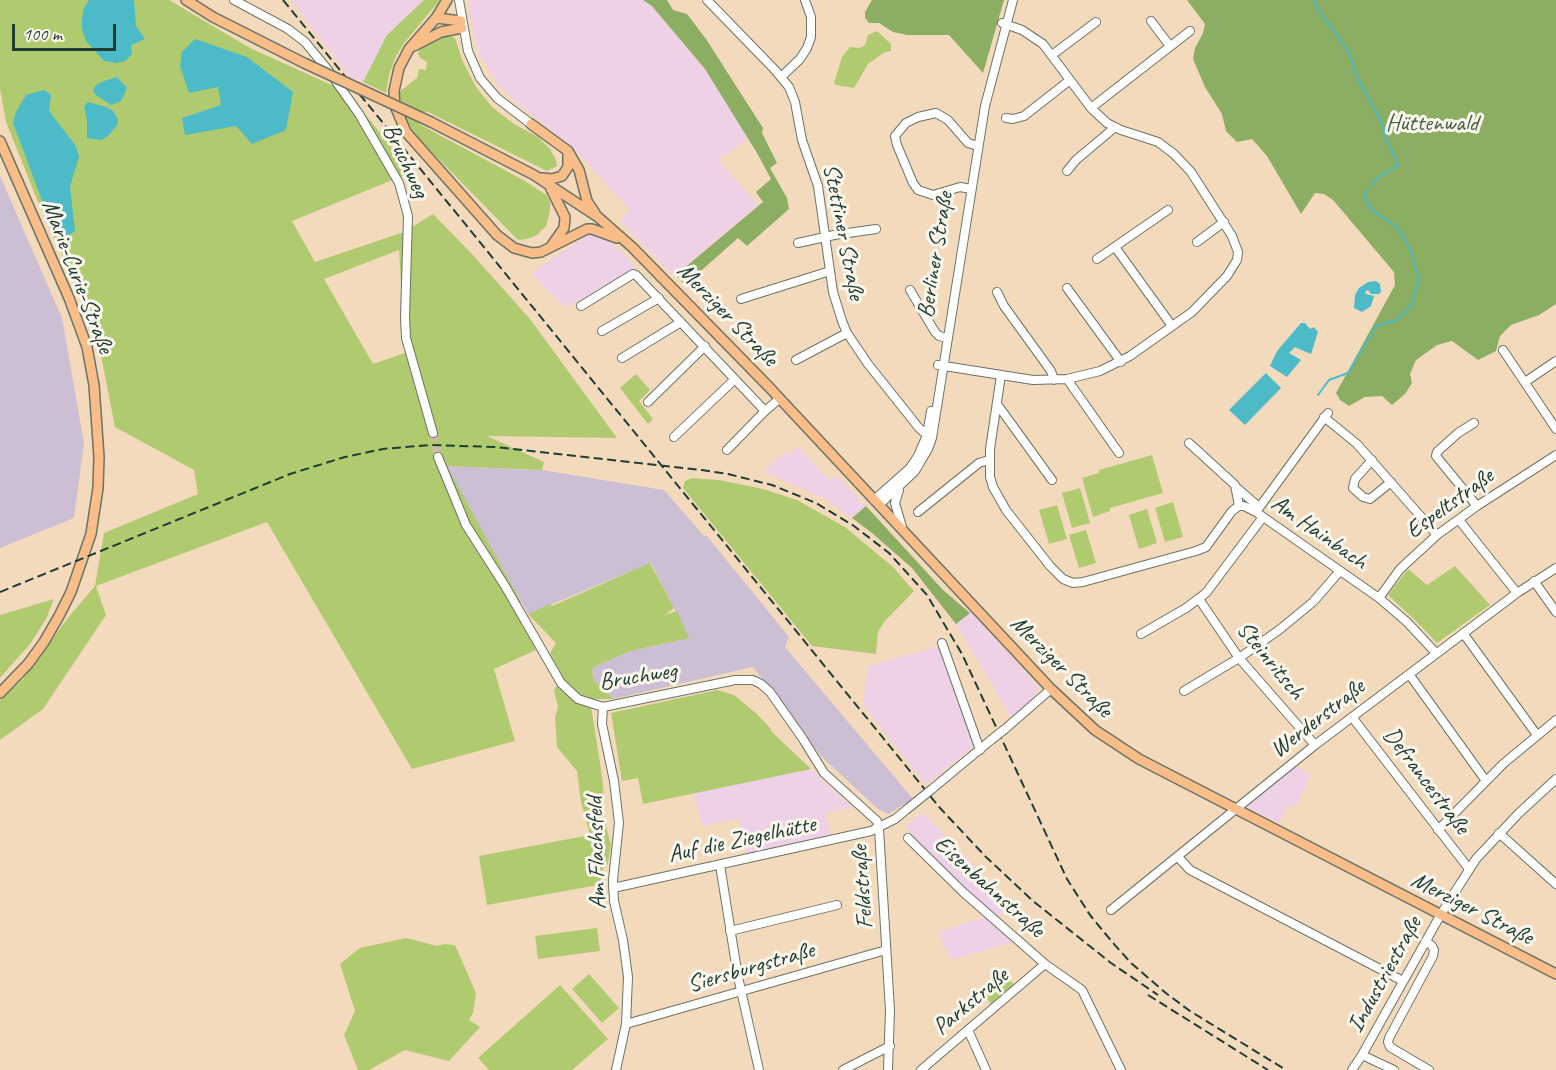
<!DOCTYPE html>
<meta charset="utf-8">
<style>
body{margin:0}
#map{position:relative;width:1556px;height:1070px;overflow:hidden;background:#f4dabd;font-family:Caveat,sans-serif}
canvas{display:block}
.scale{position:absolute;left:12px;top:24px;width:104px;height:27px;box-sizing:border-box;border:3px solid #1f3d34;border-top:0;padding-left:8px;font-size:18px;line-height:21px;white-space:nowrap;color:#1f3d34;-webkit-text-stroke:4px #fbf7ec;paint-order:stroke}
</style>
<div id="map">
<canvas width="1556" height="1070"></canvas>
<div class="scale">100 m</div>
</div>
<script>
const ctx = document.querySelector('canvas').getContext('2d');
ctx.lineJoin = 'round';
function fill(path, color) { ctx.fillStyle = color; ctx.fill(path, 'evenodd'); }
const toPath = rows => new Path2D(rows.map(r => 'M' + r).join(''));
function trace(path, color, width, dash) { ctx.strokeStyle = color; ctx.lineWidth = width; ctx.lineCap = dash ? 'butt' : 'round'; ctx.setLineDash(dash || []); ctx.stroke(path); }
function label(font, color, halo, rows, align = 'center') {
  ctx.font = font + ' Caveat,sans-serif'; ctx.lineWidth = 6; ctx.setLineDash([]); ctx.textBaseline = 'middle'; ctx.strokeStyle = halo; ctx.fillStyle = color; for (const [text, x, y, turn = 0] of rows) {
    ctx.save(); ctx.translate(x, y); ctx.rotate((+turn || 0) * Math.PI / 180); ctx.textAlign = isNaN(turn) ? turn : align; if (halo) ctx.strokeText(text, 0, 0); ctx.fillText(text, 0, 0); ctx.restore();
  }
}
fill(toPath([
 [291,0,424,0,387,35,363,82,349,76],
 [469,0,643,0,652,5,705,69,748,139,718,160,758,205,674,276,620,221,630,210,577,151,514,101,498,84,478,51,470,17],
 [594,234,601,236,611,243,627,257,635,269,566,308,534,277,533,272,586,236],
 [798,447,829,480,837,476,866,506,852,518,823,498,763,471,784,453,788,455],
 [971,612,1037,685,1038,691,1034,698,1011,717,956,624],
 [940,646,951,673,973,747,926,785,863,705,868,666],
 [1294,765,1310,775,1296,807,1289,805,1279,823,1247,807],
 [811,769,852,807,826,813,831,836,746,854,738,819,702,826,694,793],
 [923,813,1011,903,997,919,919,843,905,826],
 [986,917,1013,942,951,960,948,949,945,950,939,932]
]), '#eed0e7');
fill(toPath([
 [0,176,62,318,84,443,74,518,0,548],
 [446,466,542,470,664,490,704,536,707,536,789,637,785,647,913,799,888,814,878,809,822,757,753,667,613,699,594,680,592,670,596,666,630,651,689,638,651,563,528,614]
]), '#ccbed3');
fill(toPath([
 [0,0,169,0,250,48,347,92,412,172,292,221,315,262,404,232,433,214,472,254,530,319,617,438,487,436,544,462,542,470,447,466,521,602,514,610,536,650,494,669,515,741,412,769,267,522,96,586,106,615,43,709,0,740,0,700,23,679,67,619,95,586,104,533,198,494,194,470,115,427,96,330,36,197,6,122,0,89],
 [399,250,405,353,373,364,324,279],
 [424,0,440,0,405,42,396,56,389,75,386,93,363,82,387,35],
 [877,31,891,44,891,51,885,52,868,64,854,88,836,85,834,83,842,57,850,47,860,48,865,45,868,35],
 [447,34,455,38,463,62,476,87,492,107,514,124,538,137,550,149,556,160,557,166,547,171,426,111,419,124,525,181,546,195,550,202,550,211,546,226,537,235,527,239,518,240,421,141,407,123,401,100,398,98,398,93,417,78,419,69,426,70,427,62,420,58,418,54,421,46],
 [636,374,650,390,639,401,653,419,648,424,620,388],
 [1152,455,1163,493,1110,508,1110,511,1093,517,1082,478,1099,473,1099,470],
 [692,478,719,480,763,489,797,500,845,527,893,567,914,591,884,622,878,632,876,654,812,646,683,488,685,481],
 [1080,488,1090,523,1072,528,1062,493],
 [1173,502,1183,537,1165,542,1155,508],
 [1057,505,1067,539,1049,544,1039,510],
 [1147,509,1157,543,1139,549,1129,515],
 [1086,530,1096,563,1079,568,1069,535],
 [650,563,674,608,665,615,677,611,689,638,630,651,596,666,592,670,594,680,613,699,590,699,602,776,604,797,601,807,611,845,608,864,602,870,604,884,487,905,479,856,590,835,581,802,577,771,557,747,555,717,558,707,554,690,563,677,550,653,556,643,528,614,550,604,552,606],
 [1455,566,1490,605,1437,643,1416,621,1388,595,1408,569,1427,585],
 [54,599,46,619,30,644,0,678,0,615],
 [717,690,734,695,757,714,771,729,771,731,811,769,643,804,638,778,622,781,611,713],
 [597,928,600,951,538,959,535,936],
 [406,938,437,946,445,944,455,945,476,993,473,1013,469,1020,480,1027,449,1061,405,1050,369,1070,358,1070,344,1035,355,1011,340,964,360,948],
 [589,974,619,1008,602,1023,572,989],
 [1009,979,1014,985,991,1004,979,989],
 [560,985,608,1039,572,1070,489,1070,478,1058]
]), '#b0ca6f');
fill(toPath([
 [643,0,667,0,673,10,687,14,706,39,763,128,762,133,777,163,770,168,787,198,789,209,747,246,738,238,685,285,676,275,763,202,756,192,771,179,757,153,705,69,652,6],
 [872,0,1004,0,983,73,949,35,907,35,893,32,879,23,869,23,865,18,865,12],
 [1187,0,1556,0,1556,304,1539,315,1511,325,1500,336,1496,351,1478,360,1452,341,1437,345,1416,360,1410,374,1412,383,1405,394,1392,405,1382,396,1365,397,1349,406,1340,400,1336,393,1395,285,1394,272,1333,200,1324,194,1315,193,1301,214,1267,156,1252,139,1237,142,1226,131,1222,114,1205,87,1193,59,1195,48,1203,33,1205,24],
 [866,506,943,590,970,613,956,624,912,568,872,533,852,518]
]), '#8cae62');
fill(toPath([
 [89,0,134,0,136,26,145,39,131,45,132,54,125,61,116,63,104,61,86,41,82,29,82,19,84,8],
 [195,39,247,57,293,92,286,130,252,144,236,126,185,135,182,118,221,105,218,87,189,93,180,66,182,52],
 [117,77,127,88,121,101,111,105,96,95,93,90,96,85,104,81],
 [44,90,51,95,49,111,69,137,76,146,79,157,70,186,75,231,66,237,59,231,46,211,13,123,16,112,26,95],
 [88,102,106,107,113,111,118,119,118,124,108,136,101,140,87,138,87,120,84,107],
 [1376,281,1380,284,1381,292,1379,294,1371,294,1368,290,1365,292,1366,294,1374,296,1371,306,1362,312,1354,308,1355,295,1359,288,1368,282],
 [1301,323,1305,323,1310,329,1314,327,1318,332,1311,354,1295,347,1289,353,1301,360,1287,377,1270,366,1277,351],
 [1266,373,1281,388,1245,425,1229,410]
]), '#4dbac8');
trace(toPath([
 [1314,0,1319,11,1350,54,1356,75,1383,125,1386,139,1398,165,1374,181,1370,186],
 [1318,395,1329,380,1348,373,1376,326,1396,320,1411,307,1419,278,1410,249,1397,227,1371,210,1364,195,1367,190]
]), '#4dbac8', 2);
trace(toPath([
 [433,433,438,457]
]), '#c9bba2', 8, [8, 4]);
const minor = toPath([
 [234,0,288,29,305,42,328,70,359,114,399,183,408,216,405,317,406,338,433,433],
 [459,0,468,51,480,78,497,98,531,124],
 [707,0,775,70,789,87,795,102,802,140,818,186,833,292,842,321,847,333,868,364,919,428,928,436],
 [1151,21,1170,46],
 [1052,55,1096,22],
 [781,77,800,59,807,48,811,37,811,17,805,0],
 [1091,108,1190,31],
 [1006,118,1013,119,1024,116,1070,80],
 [1067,171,1076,160,1114,128],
 [971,189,960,187,933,195,918,190,913,183,897,145,895,136,906,123,918,117,936,113,948,120,968,143,978,146],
 [1197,242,1224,222],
 [798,243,834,235,876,229],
 [1115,247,1172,326],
 [1097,259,1168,210],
 [1067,288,1121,362],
 [910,290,935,332,939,336,947,338],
 [997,292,1004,306,1051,371,1054,380],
 [741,299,830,271],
 [581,306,633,274,636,275,765,411],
 [602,331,659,298],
 [1503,350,1556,429],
 [622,358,681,322],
 [796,360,847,333],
 [938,365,1033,380,1067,379,1100,371,1130,356,1192,312,1227,276,1237,260,1238,252,1232,236,1191,172,1174,154,1158,142,1121,130,1107,123,1091,108,1043,44,1022,30,1002,23],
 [1001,375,990,449,990,477,993,487,1006,510,1050,566,1063,579,1073,583,1083,582,1196,551,1206,547,1232,511,1239,506],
 [1067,379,1119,453],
 [1525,382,1556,361],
 [648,402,705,346],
 [997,404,1052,480],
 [1324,417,1357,444,1437,535],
 [1474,423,1458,433,1437,452,1436,456,1477,506],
 [674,437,735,379],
 [1189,443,1235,485,1239,506],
 [727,450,765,411,779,399],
 [438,457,466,525,505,586,561,683,578,699,603,707,735,680,753,680,761,684,770,692,803,739,824,773,877,821,879,829,890,1010,888,1070],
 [1372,460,1355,479,1353,488,1363,497,1370,499,1391,482],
 [1237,488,1259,507],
 [899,490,895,503,902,527],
 [874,500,910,468,918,456,927,435,931,411],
 [879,505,915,471,928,449,932,438,985,106,1013,0],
 [1239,506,1244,506,1256,512,1379,598,1407,622,1436,653],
 [918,512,979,463,989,460],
 [1256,512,1328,413],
 [1459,520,1517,593],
 [1534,581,1556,612],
 [1379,598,1400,569,1437,535,1477,506,1556,455],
 [1199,599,1239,658,1315,745],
 [1463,633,1537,735],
 [1141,634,1186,608,1206,593,1263,517],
 [942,643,980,750],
 [1409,674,1486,781],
 [1184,691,1239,658,1279,630,1313,602,1340,571],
 [603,707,602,724,614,781,619,823,613,880,614,901,623,940,628,977,626,1024,616,1070],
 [1352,717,1469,869],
 [1005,729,1051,689],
 [932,789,991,740],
 [1438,830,1503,764,1556,720],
 [1499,833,1556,884],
 [908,838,963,892,1045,964,1082,990,1121,1070],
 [1178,857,1190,870,1403,981],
 [720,865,738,977,759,1070],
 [613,888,871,831,895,819,906,810],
 [1111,910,1315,745,1517,593,1556,568],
 [730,931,837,905],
 [1426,941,1432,946,1434,950,1433,956,1389,1038,1388,1042,1390,1047,1429,1070],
 [626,1024,886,950],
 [968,1030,986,1070],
 [1362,1055,1394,1070],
 [843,1070,890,1046],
 [921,1070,1045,964],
 [1352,1070,1362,1055,1441,914,1476,859,1518,814,1556,779]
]);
const major = toPath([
 [186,0,213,17,304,63],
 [447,0,436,18,409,49,399,68,394,91,395,106,406,132,497,235,514,248,532,253,541,252,587,229,592,229,617,238],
 [436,18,461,21],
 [414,46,441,32,462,28],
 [431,122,534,175,598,217,632,247,769,387,1051,689,1095,730,1139,759,1556,974],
 [531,124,568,151,579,170,587,201,595,213],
 [0,141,69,298,87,347,94,385,99,457,98,488,91,534,71,592,59,616,44,642,28,664,0,693],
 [542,178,552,179,562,176,568,167,568,153],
 [551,189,565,217,564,228,552,245]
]);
trace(minor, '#6a7464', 10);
trace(major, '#6a7464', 12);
trace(minor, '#fff', 8);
trace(major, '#f8bd89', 9);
trace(toPath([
 [283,0,940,808,986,857,1033,901,1111,963,1158,995],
 [0,592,290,474,345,457,383,449,430,445,495,447,702,470,728,474,772,485,816,503,854,526,889,553,927,595,962,654,1067,879,1090,915,1113,943,1131,963,1167,994,1190,1011,1286,1070],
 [1148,995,1268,1070]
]), '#1f3d34', 2, [9, 4.5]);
const minorBridge = toPath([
 [991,740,1005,729],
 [906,810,932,789]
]);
const majorBridge = toPath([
 [304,63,431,122]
]);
trace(minorBridge, '#6a7464', 10, []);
trace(majorBridge, '#6a7464', 12, []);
trace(minorBridge, '#fff', 8);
trace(majorBridge, '#f8bd89', 9);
label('24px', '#436043', '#fbf7ec', [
 ["Hüttenwald",1432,124]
]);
label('24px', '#1f3d34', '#fbf7ec', [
 ["Bruchweg",405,161,65],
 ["Stettiner Straße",843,232,79],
 ["Berliner Straße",936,255,-81],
 ["Marie-Curie-Straße",77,277,69],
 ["Merziger Straße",727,315,46],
 ["Espeltstraße",1450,504,-36],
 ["Am Hainbach",1319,533,35],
 ["Steinritsch",1270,661,51],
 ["Merziger Straße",1061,667,45],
 ["Bruchweg",638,677,-9],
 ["Werderstraße",1318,719,-38],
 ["Defrancestraße",1426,781,53],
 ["Auf die Ziegelhütte",742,840,-12],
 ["Am Flachsfeld",597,853,-92],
 ["Feldstraße",863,887,-94],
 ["Eisenbahnstraße",989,887,42],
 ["Merziger Straße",1472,909,27],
 ["Siersburgstraße",751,968,-16],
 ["Industriestraße",1385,975,-61],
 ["Parkstraße",971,1002,-40]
]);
</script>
